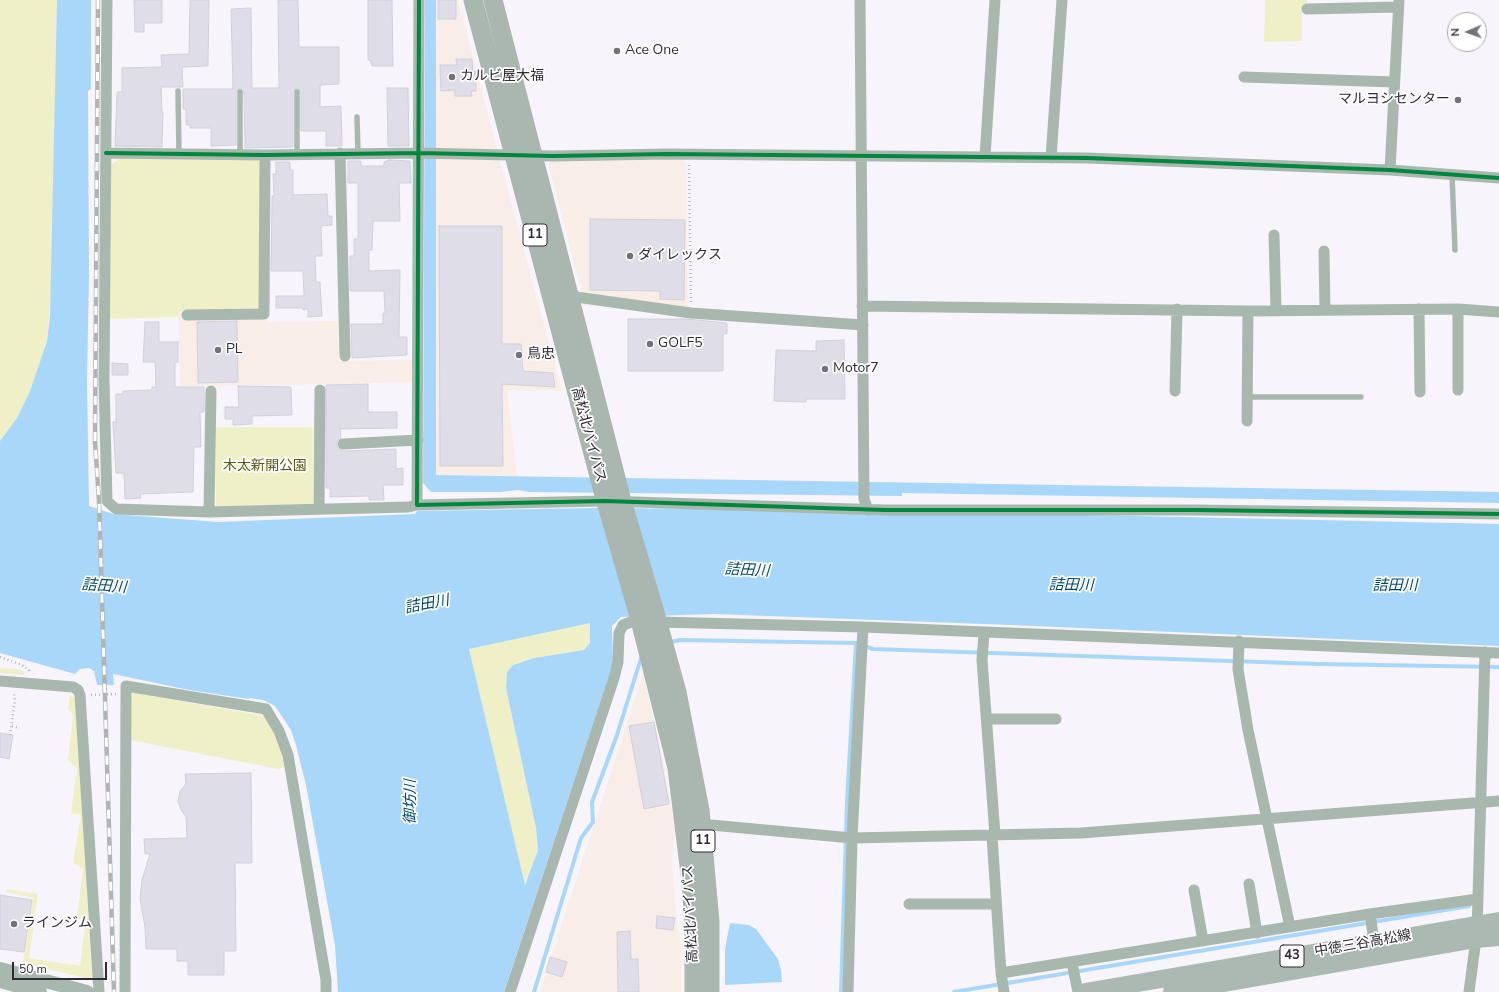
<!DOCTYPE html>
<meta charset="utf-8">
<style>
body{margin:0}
#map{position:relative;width:1499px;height:992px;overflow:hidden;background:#f8f4fb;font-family:"Nunito Sans",sans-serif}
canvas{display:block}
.north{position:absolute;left:1447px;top:12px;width:40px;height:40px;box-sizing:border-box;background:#fff;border:1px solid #aca9af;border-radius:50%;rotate:268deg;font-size:11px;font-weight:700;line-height:16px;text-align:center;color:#302936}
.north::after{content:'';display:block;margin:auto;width:14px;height:18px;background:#76707b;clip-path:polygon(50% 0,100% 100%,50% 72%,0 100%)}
.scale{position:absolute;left:12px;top:962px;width:95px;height:18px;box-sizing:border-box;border:2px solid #302936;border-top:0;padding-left:5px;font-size:12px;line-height:14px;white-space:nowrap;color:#302936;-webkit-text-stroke:3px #fff;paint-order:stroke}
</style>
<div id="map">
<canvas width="1499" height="992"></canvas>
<div class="north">N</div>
<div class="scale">50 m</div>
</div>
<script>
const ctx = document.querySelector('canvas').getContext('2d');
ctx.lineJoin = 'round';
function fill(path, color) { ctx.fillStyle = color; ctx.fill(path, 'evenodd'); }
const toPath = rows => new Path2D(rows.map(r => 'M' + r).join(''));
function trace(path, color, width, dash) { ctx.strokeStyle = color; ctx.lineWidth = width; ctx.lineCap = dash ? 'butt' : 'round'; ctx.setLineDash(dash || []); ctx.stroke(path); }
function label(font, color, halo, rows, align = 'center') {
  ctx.font = font + ' "Nunito Sans","Noto Sans JP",sans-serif'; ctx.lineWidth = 3.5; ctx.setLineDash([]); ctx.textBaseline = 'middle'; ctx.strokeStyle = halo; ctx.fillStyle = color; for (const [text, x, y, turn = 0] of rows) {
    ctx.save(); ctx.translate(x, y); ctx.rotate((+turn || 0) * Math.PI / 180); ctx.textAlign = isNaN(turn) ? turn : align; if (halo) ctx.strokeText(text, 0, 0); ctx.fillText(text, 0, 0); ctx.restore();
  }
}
fill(toPath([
 [437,0,458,0,497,149,435,149],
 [499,158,562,391,507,390,517,476,436,475,435,159],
 [683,160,686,163,688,310,582,294,548,163,553,161],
 [178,311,268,311,268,322,337,321,339,361,413,360,414,382,180,387],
 [643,673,663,758,674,826,672,863,677,926,681,945,681,992,540,992]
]), '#f8ede7');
fill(toPath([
 [0,0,57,0,52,281,47,341,30,391,17,418,0,441],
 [1265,0,1307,0,1307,13,1302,13,1302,41,1264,42],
 [120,158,261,158,260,311,178,311,178,317,109,319,111,165],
 [216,427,313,427,313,506,216,508],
 [590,622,590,643,584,650,534,658,513,665,507,672,506,688,536,828,538,850,524,886,469,649],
 [0,668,15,669,23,671,25,675,0,673],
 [134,693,265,716,283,746,287,766,278,769,130,740,130,697],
 [70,695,75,698,77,703,92,976,89,979,23,963,33,898,6,892,7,889,38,894,29,958,80,966,86,920,77,918,83,869,73,863,81,815,71,813,77,768,68,760,73,715,68,709]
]), '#f0f0c8');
fill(toPath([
 [57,0,91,0,91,89,88,91,89,276,87,379,89,506,113,514,218,522,415,514,417,511,594,508,868,510,1499,524,1499,646,1011,625,714,614,621,617,612,626,613,664,504,992,338,992,335,945,306,785,296,745,291,730,275,706,263,700,250,698,249,699,189,690,113,674,114,685,97,685,94,671,89,668,80,669,75,674,0,653,0,441,17,418,30,391,47,341,50,316],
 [590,623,590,643,584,650,534,658,513,665,507,672,506,688,536,828,538,850,525,885,469,649],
 [425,0,436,0,436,475,1499,492,1499,503,902,493,902,496,529,492,518,490,500,492,431,492,423,483],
 [730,923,749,925,756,929,778,959,781,970,782,982,725,985,725,949]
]), '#a9d7f9');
trace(toPath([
 [668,643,680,640,856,643,873,649,1319,664,1499,667],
 [534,992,581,838,593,822,592,802,616,738,642,655],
 [841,992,847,801,856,643],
 [954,992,1469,906]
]), '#a9d7f9', 4);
const building = toPath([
 [134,0,162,0,162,23,144,23,144,32,135,32,134,0],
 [190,0,209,0,208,66,182,67,183,87,161,87,162,112,163,112,162,147,115,146,117,92,122,92,122,68,162,67,161,55,189,54,190,0],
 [278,0,298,0,299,47,339,47,339,84,320,85,320,107,341,106,342,146,326,146,326,131,301,131,301,92,297,88,293,92,293,147,245,148,244,92,240,88,236,92,236,145,211,146,211,128,190,128,190,125,186,125,186,109,183,109,183,89,233,89,231,9,251,8,252,88,279,88,278,0],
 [368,0,392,0,393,66,372,66,370,60,368,60,368,0],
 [438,0,456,0,456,19,438,19,438,0],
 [456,59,472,59,473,72,476,71,476,91,471,91,472,96,455,96,455,90,441,91,440,65,457,65,456,59],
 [387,88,408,88,409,146,388,146,387,88],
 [389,160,410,161,411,183,399,183,400,221,373,221,372,250,369,250,369,271,400,270,399,337,407,337,407,355,352,358,351,324,383,324,383,313,385,313,384,291,350,291,350,256,354,256,354,239,358,239,358,183,348,183,348,161,361,161,361,166,384,166,384,162,389,160],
 [276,162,290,162,290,170,293,170,293,195,327,194,328,216,332,216,332,225,321,226,322,256,315,256,316,282,320,282,322,316,308,317,308,309,303,310,303,308,276,308,276,296,304,296,303,271,271,271,272,196,274,196,273,174,276,174,276,162],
 [590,219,685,220,684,300,660,299,660,291,590,290,590,219],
 [439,226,502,226,502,344,521,344,523,371,553,373,555,387,502,384,503,466,440,466,439,226],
 [628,319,687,319,727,323,727,334,723,334,723,371,628,371,628,319],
 [237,321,238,382,198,383,197,322,237,321],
 [145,322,159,322,159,342,178,342,178,362,175,362,175,387,204,387,204,412,200,412,201,447,194,447,193,492,140,494,141,498,125,499,124,473,116,473,113,422,116,422,116,394,123,394,123,391,152,390,152,387,156,387,155,362,143,362,145,322],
 [844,340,845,399,806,399,806,402,774,401,776,350,816,351,816,341,844,340],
 [112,363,128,364,128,375,112,375,112,363],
 [368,384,368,412,397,412,397,428,340,429,341,438,337,441,337,447,343,451,396,449,396,469,403,468,403,485,383,485,384,500,369,500,369,496,330,497,330,488,326,488,326,385,368,384],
 [238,386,291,387,292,415,252,416,252,424,233,425,233,419,225,419,225,407,239,407,238,386],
 [654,722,669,804,644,809,629,726,654,722],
 [0,733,13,735,9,759,0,757,0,733],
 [251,773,252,863,235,863,236,951,224,951,224,975,188,975,188,961,177,961,177,949,146,949,145,927,140,899,142,880,150,854,145,854,144,839,187,838,186,817,181,810,178,801,180,791,186,784,185,774,251,773],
 [0,895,32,900,24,952,0,949,0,895],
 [657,916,675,918,673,930,656,928,657,916],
 [630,931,631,959,638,959,639,992,618,992,617,932,630,931],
 [550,957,567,962,562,977,546,972,550,957]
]);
fill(building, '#dfdee8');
trace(building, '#d1d0d9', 1);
trace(toPath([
 [689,165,691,302],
 [0,657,22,665,29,670,29,673],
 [91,695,116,694],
 [12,726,20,728],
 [10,735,15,700,14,694]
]), '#b3bbb7', 2.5, [1, 3]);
trace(toPath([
 [178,91,179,154],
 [240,92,240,154],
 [297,92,297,154],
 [357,117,358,153],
 [1452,175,1455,250],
 [1247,397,1361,397]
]), '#a9b8ae', 5.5);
trace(toPath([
 [107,0,104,381,107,501,116,509,209,512,408,507,417,505],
 [419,0,417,505,605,501,885,510,1196,510,1499,514],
 [860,0,864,499,868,510],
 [1307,9,1398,7],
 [1244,77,1394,82],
 [106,153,265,155,419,153,553,156,668,154,1087,158,1390,170,1499,178],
 [340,153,345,356],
 [985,157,995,0],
 [1051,158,1062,0],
 [1390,170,1399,0],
 [1274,235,1276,310],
 [1324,251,1325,310],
 [569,296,691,313,863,325],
 [862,306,1248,311,1458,309,1499,312],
 [1419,309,1420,392],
 [264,311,265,155],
 [187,315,264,314],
 [1458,390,1458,309],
 [1175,391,1177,309],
 [1247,421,1248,311],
 [343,444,418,440],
 [319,509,320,390],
 [209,512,211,391],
 [658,622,863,627,1499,653],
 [984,633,982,660,995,835],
 [1239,641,1238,669,1248,730,1290,927],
 [0,681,73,687,78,690,80,695,99,992],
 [987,719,1056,719],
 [992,836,1001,973,1004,992],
 [703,838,711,825,852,838,1081,833,1499,801],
 [1249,884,1257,933],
 [1194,890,1203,941],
 [909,904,996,904],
 [1370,914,1374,942],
 [1072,963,1078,992],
 [1001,973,1370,914,1478,899],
 [125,992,126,686,266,709,279,731,288,755,326,980,326,992],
 [510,992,614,678,618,662,619,633,623,625,631,622,640,622],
 [848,992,852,838,863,627],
 [1469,992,1477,931,1485,652]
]), '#a9b8ae', 11);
trace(toPath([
 [0,969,87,992],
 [0,981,40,992]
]), '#a9b8ae', 14);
trace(toPath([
 [1085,992,1499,921],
 [1172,992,1476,939,1499,937]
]), '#acb9b3', 18);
trace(toPath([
 [473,0,604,495,639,616,677,768,691,882,694,922,694,992],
 [493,0,622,501,656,616,677,692,700,810,710,922,710,992]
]), '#aab6b0', 19);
const rail = toPath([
 [98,0,95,441,99,501,114,992]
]);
trace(rail, '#b1b4b4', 4.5);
trace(rail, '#fff', 3, [9]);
trace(toPath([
 [419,0,417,505,605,501,885,510,1196,510,1499,514],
 [106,153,265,155,419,153,553,156,668,154,1087,158,1390,170,1499,178]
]), '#00873e', 4);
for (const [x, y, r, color] of [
 [617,51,4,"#76707b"],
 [452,77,4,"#76707b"],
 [1458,100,4,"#76707b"],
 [630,256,4,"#76707b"],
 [650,344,4,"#76707b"],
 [218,350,4,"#76707b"],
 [519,355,4,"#76707b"],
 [825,369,4,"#76707b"],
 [14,924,4,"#76707b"]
]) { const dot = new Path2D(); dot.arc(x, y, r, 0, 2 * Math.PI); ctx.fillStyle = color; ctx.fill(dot); trace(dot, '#fff', 1.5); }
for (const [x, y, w] of [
 [535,235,24],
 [703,841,24],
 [1292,956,24]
]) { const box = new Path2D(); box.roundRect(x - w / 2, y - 11, w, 22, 3); ctx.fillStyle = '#fff'; ctx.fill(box); trace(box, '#302936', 1); }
label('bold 13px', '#302936', null, [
 ["11",535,235],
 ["11",703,841],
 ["43",1292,956]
]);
label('14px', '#302936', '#fff', [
 ["Ace One",625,51],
 ["カルビ屋大福",460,77],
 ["マルヨシセンター",1450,100,"right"],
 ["ダイレックス",638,256],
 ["GOLF5",658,344],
 ["PL",226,350],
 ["鳥忠",527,355],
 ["Motor7",833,369],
 ["ラインジム",22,924]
], 'left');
label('14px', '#302936', '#fff', [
 ["高松北バイパス",588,435,75],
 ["高松北バイパス",691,914,-93],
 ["中徳三谷高松線",1363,944,-10]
]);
label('14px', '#585812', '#fff', [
 ["木太新開公園",265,467]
]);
label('italic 15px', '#00496d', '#fff', [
 ["詰田川",747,571,3],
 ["詰田川",1071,586,1],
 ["詰田川",1395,586],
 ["詰田川",104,587,4],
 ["詰田川",427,605,-11],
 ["御坊川",411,802,-90]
]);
</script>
